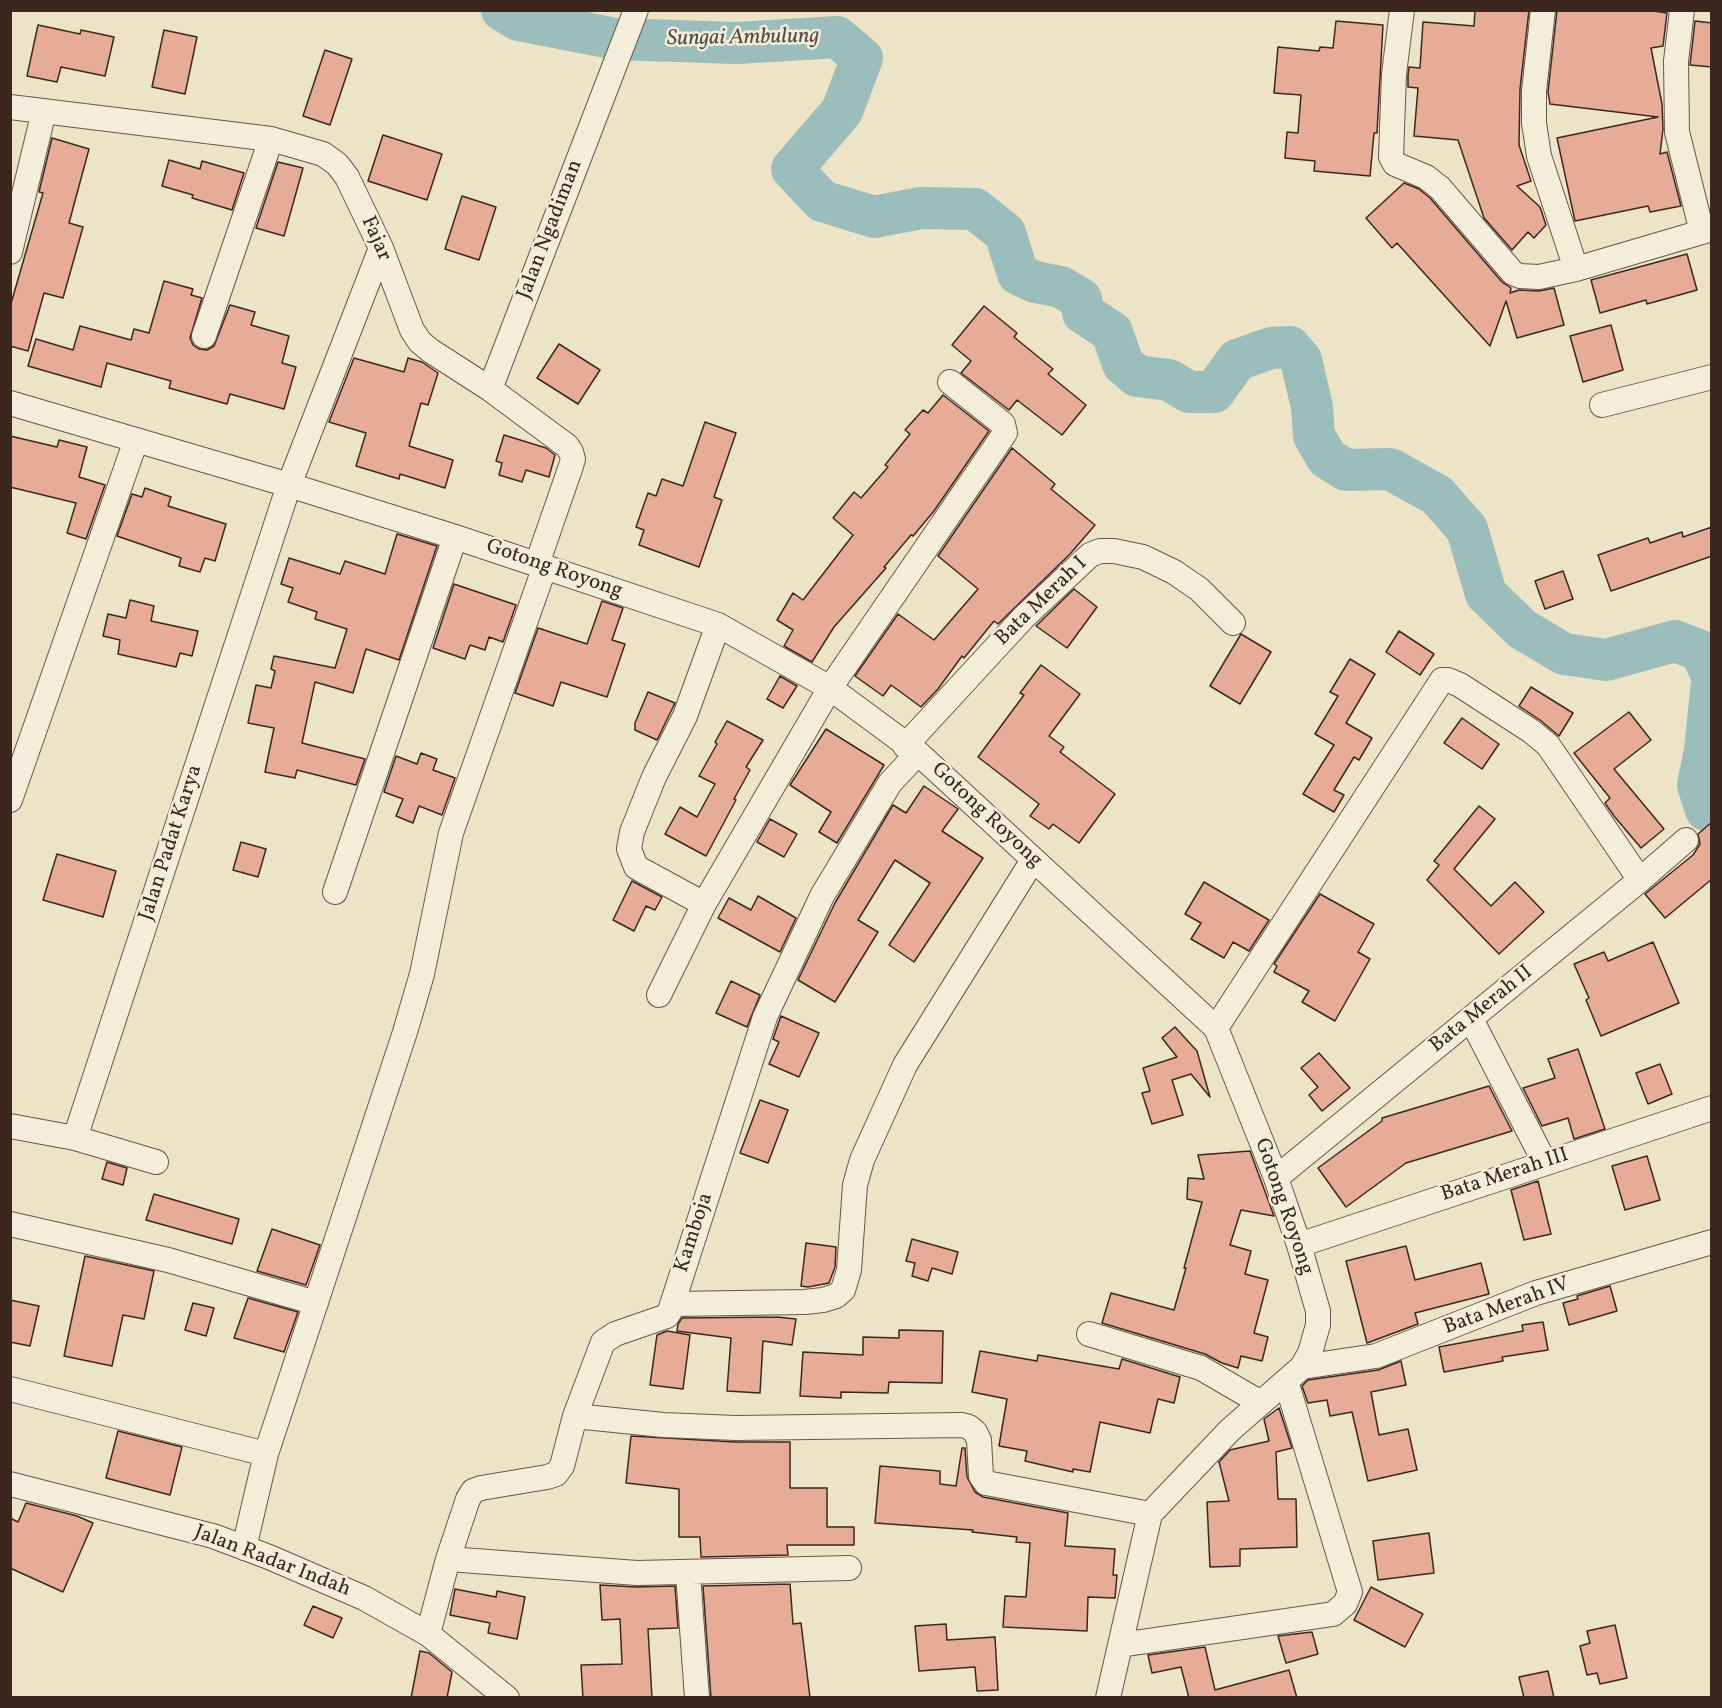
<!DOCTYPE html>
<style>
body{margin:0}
#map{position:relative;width:1722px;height:1708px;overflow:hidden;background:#ede3c6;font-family:Vollkorn,serif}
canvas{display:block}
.frame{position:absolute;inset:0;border:12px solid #3c271f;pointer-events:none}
</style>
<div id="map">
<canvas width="1722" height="1708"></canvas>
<div class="frame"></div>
</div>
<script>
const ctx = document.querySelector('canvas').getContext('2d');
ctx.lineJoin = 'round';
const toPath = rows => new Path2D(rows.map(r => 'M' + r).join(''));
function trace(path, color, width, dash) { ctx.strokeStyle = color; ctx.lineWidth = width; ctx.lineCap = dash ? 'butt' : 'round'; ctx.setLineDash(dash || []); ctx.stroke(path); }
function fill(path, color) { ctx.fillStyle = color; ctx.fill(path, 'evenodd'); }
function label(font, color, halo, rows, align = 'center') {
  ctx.font = font + ' Vollkorn,serif'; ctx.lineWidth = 5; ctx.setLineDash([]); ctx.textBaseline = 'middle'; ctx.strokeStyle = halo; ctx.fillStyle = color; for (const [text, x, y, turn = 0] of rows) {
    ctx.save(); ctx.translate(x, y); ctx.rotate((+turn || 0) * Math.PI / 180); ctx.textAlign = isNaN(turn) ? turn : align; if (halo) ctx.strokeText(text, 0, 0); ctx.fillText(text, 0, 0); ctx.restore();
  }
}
trace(toPath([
 [502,10,518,20,616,39,737,43,837,37,862,58,842,111,792,169,822,201,874,217,921,208,975,209,1005,233,1018,274,1035,282,1061,287,1081,299,1083,313,1112,332,1123,364,1137,376,1169,380,1189,392,1214,392,1237,360,1271,348,1290,347,1301,360,1312,407,1314,436,1327,458,1346,470,1390,469,1437,495,1467,529,1486,594,1522,629,1564,654,1606,660,1675,641,1701,651,1712,676],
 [1712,683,1705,750,1698,785,1706,810,1712,812]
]), '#9bbdbc', 42);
const building = toPath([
 [1475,10,1529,10,1520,89,1519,145,1531,181,1517,186,1540,207,1546,225,1534,238,1528,232,1512,250,1484,218,1458,140,1414,136,1418,88,1408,87,1408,75,1409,67,1420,68,1423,22,1474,26,1475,10],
 [1557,10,1647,10,1667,13,1663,46,1651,48,1662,104,1663,129,1660,154,1667,152,1681,206,1650,212,1648,206,1575,221,1557,138,1658,117,1550,104,1548,92,1557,10],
 [1336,21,1383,25,1378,114,1377,133,1374,133,1370,176,1314,171,1315,161,1285,158,1287,132,1298,133,1301,95,1274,93,1278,47,1319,51,1320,47,1333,48,1336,21],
 [1695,21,1712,23,1712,67,1690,65,1695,21],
 [38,25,80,34,81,30,114,37,105,76,61,67,57,82,27,76,38,25],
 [164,30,197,37,185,94,152,87,164,30],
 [325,50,352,59,330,125,303,116,325,50],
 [383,135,442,154,427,200,368,181,383,135],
 [52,138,89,149,69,223,83,227,63,298,44,293,28,351,10,346,10,307,43,193,39,192,52,138],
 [169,160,200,169,202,161,244,173,232,210,192,198,193,195,162,186,169,160],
 [278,162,303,168,284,236,256,228,278,162],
 [1404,183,1419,189,1430,198,1502,282,1511,288,1510,293,1519,290,1539,291,1554,288,1564,325,1517,338,1506,301,1490,346,1397,243,1392,248,1366,218,1404,183],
 [462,196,496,207,479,260,445,249,462,196],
 [1687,254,1697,290,1647,304,1646,300,1600,313,1591,280,1687,254],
 [164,281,193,289,191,295,202,298,190,338,193,345,199,349,207,350,214,346,230,305,255,312,251,325,289,336,282,363,296,367,284,409,230,394,227,404,169,388,171,381,107,363,101,387,28,366,36,339,73,350,80,326,131,340,134,329,149,333,164,281],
 [984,306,1017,333,1014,337,1053,369,1048,374,1086,405,1062,435,1017,400,1009,410,961,373,971,361,952,345,984,306],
 [1611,325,1623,370,1583,382,1570,336,1611,325],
 [559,344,600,370,578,404,537,378,559,344],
 [354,358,404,372,408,358,422,362,438,373,428,405,421,403,409,446,453,460,445,488,400,474,399,479,356,466,366,433,329,422,354,358],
 [943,395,989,431,934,511,913,536,911,535,884,567,886,568,834,627,812,662,784,646,793,630,777,620,793,593,803,600,853,535,833,518,854,492,861,498,888,467,885,465,910,434,905,430,923,410,928,413,943,395],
 [705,422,736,433,714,497,722,500,699,567,639,545,644,530,636,527,648,493,656,496,662,479,683,486,705,422],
 [504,435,546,448,555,455,549,477,526,470,522,482,499,475,502,463,496,461,504,435],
 [10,436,57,447,59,440,87,447,79,477,105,485,86,539,67,533,76,503,10,487,10,436],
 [1012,448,1055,484,1051,489,1095,525,1070,554,998,624,994,621,964,658,962,656,938,689,921,707,891,685,883,696,855,676,898,614,934,640,978,589,938,556,1012,448],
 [145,488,171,497,168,506,226,524,215,561,205,558,200,572,179,566,181,558,117,536,132,494,142,497,145,488],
 [1712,527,1712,556,1611,591,1598,555,1648,538,1650,543,1682,532,1683,537,1712,527],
 [397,534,437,546,399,660,366,649,353,693,315,682,302,743,365,759,356,785,297,770,295,778,265,772,274,728,248,723,256,685,271,688,275,671,271,669,274,656,335,668,347,629,315,619,317,612,288,602,293,588,281,584,289,558,340,574,345,561,385,574,397,534],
 [1563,571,1573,599,1545,609,1535,581,1563,571],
 [454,584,516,605,503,642,489,637,485,650,470,645,465,659,433,648,454,584],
 [1074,589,1097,607,1067,648,1036,626,1074,589],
 [130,600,154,606,151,621,198,631,192,656,180,653,176,667,118,654,120,640,103,636,108,614,126,618,130,600],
 [602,601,623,608,612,640,625,644,607,697,561,682,553,706,515,693,538,628,587,644,602,601],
 [1399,631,1434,654,1420,675,1386,652,1399,631],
 [1241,634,1271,652,1240,704,1210,686,1241,634],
 [1350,659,1375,674,1346,723,1372,738,1359,760,1354,757,1334,790,1344,795,1334,812,1303,794,1334,745,1315,734,1338,696,1330,692,1350,659],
 [1041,665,1080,694,1049,736,1064,747,1060,752,1115,794,1079,843,1053,824,1049,829,1030,816,1039,804,978,757,1024,695,1020,693,1041,665],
 [780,676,797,686,783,708,767,699,780,676],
 [1531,687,1573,713,1559,736,1540,720,1519,706,1531,687],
 [648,692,675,703,657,740,635,730,635,723,648,692],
 [1629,712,1651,740,1614,769,1664,829,1641,848,1614,816,1605,803,1610,798,1574,753,1629,712],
 [1462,718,1499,744,1482,769,1444,743,1462,718],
 [727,721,763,740,746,767,750,770,734,799,736,800,706,856,665,834,680,807,697,817,715,784,699,776,717,744,715,742,727,721],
 [826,729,884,765,837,843,819,832,831,812,790,785,826,729],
 [421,753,437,759,433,770,455,778,442,815,419,806,413,823,396,816,403,799,384,792,396,756,417,764,421,753],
 [924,786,958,809,942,831,983,858,914,962,889,945,930,883,895,860,858,920,878,932,835,1002,798,980,835,903,893,805,906,813,924,786],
 [1479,806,1495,819,1454,869,1491,906,1515,882,1544,912,1499,954,1427,880,1439,865,1434,861,1479,806],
 [770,819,797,834,784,857,757,842,770,819],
 [1712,822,1712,879,1665,918,1645,894,1693,855,1700,844,1698,834,1712,822],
 [241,842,266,849,258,877,233,870,241,842],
 [57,854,116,871,103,917,43,900,57,854],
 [632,881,662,897,655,910,646,906,634,931,613,920,632,881],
 [1204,882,1269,920,1249,951,1233,942,1224,958,1191,939,1201,923,1185,914,1204,882],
 [1320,894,1374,924,1358,952,1370,959,1335,1021,1302,1002,1309,991,1274,972,1277,966,1274,964,1320,894],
 [758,896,796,918,780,952,718,918,729,898,751,910,758,896],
 [1653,942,1679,1003,1601,1036,1586,1000,1589,998,1574,964,1604,952,1608,961,1653,942],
 [731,981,760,995,747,1027,716,1013,731,981],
 [781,1016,819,1033,799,1077,769,1064,779,1042,773,1039,781,1016],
 [1175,1027,1197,1051,1210,1097,1191,1074,1172,1080,1183,1115,1152,1124,1142,1093,1150,1091,1143,1068,1177,1057,1162,1038,1175,1027],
 [1578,1049,1605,1129,1574,1139,1568,1118,1542,1126,1523,1088,1555,1078,1548,1059,1578,1049],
 [1319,1053,1350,1088,1322,1111,1309,1095,1318,1087,1301,1068,1319,1053],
 [1660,1064,1672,1094,1648,1104,1636,1073,1660,1064],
 [1489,1086,1512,1131,1406,1163,1346,1207,1318,1168,1382,1121,1382,1118,1489,1086],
 [760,1100,788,1110,768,1163,740,1153,760,1100],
 [1250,1151,1274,1216,1241,1210,1230,1245,1251,1251,1245,1274,1268,1280,1254,1333,1268,1337,1262,1361,1241,1356,1238,1368,1222,1363,1205,1354,1102,1323,1111,1293,1174,1310,1186,1268,1184,1268,1202,1202,1187,1199,1188,1178,1204,1179,1198,1155,1250,1151],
 [1647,1156,1660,1200,1625,1210,1612,1166,1647,1156],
 [107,1162,127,1168,123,1185,102,1179,107,1162],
 [1538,1181,1551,1234,1524,1240,1511,1190,1538,1181],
 [154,1194,239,1219,232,1244,146,1220,154,1194],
 [272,1229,320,1245,306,1285,257,1271,272,1229],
 [912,1239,958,1252,952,1274,932,1268,928,1281,912,1276,915,1263,906,1261,912,1239],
 [806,1243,836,1247,835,1267,829,1283,808,1287,801,1286,806,1243],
 [1406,1246,1415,1280,1481,1263,1489,1294,1415,1313,1418,1324,1367,1343,1346,1261,1406,1246],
 [85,1256,154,1271,144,1319,123,1315,112,1366,64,1356,85,1256],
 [1610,1286,1617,1311,1569,1325,1563,1303,1578,1299,1577,1296,1610,1286],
 [248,1298,298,1312,284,1352,234,1338,248,1298],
 [10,1300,39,1306,30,1346,10,1342,10,1300],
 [193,1303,214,1308,206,1336,185,1330,193,1303],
 [777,1317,796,1319,792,1345,763,1341,760,1393,727,1391,731,1338,677,1331,678,1324,682,1318,777,1317],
 [1543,1322,1548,1350,1502,1357,1503,1361,1444,1372,1439,1347,1523,1331,1522,1325,1543,1322],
 [899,1330,943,1331,942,1383,889,1382,888,1393,841,1392,841,1398,800,1396,803,1352,863,1355,863,1337,899,1338,899,1330],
 [667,1331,690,1335,683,1389,650,1385,657,1335,667,1331],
 [980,1351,1037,1361,1038,1355,1119,1369,1122,1359,1180,1377,1174,1403,1158,1399,1150,1433,1100,1422,1090,1472,1073,1469,1073,1472,1025,1461,1027,1451,999,1446,1007,1399,972,1392,980,1351],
 [1401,1361,1406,1385,1371,1392,1379,1435,1408,1429,1417,1470,1368,1481,1352,1412,1330,1416,1327,1400,1308,1403,1302,1386,1308,1380,1378,1370,1401,1361],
 [1279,1408,1292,1448,1276,1452,1278,1499,1296,1499,1297,1547,1240,1549,1240,1566,1210,1567,1207,1502,1229,1501,1219,1462,1230,1450,1269,1441,1264,1419,1279,1408],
 [118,1431,182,1447,170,1495,106,1478,118,1431],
 [631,1436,735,1442,790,1442,790,1488,827,1488,827,1527,854,1527,854,1545,787,1545,788,1555,701,1557,700,1537,679,1537,679,1489,626,1483,631,1436],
 [962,1448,965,1448,967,1477,975,1492,983,1497,1068,1513,1065,1546,1115,1549,1113,1575,1117,1575,1115,1598,1088,1597,1087,1631,1003,1627,1005,1596,1026,1597,1030,1543,1016,1542,1017,1537,972,1532,973,1530,875,1523,880,1466,940,1471,940,1484,956,1486,962,1448],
 [26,1503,77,1516,93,1523,63,1592,10,1568,10,1518,18,1522,26,1503],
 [1429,1533,1434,1573,1378,1580,1373,1541,1429,1533],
 [790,1584,793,1624,801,1623,810,1698,711,1698,703,1586,790,1584],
 [600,1585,636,1587,675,1586,678,1628,648,1629,652,1698,583,1698,581,1665,622,1664,620,1619,602,1620,600,1585],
 [1371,1587,1423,1614,1405,1647,1354,1620,1371,1587],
 [455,1589,496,1597,497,1591,525,1597,517,1639,488,1633,490,1623,450,1615,455,1589],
 [313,1606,342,1618,333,1638,304,1625,313,1606],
 [946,1624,947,1640,995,1637,998,1690,977,1691,975,1667,919,1671,915,1626,946,1624],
 [1615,1625,1627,1678,1600,1684,1597,1673,1587,1675,1580,1646,1590,1643,1587,1631,1615,1625],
 [1312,1632,1318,1654,1286,1663,1278,1636,1312,1632],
 [1205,1647,1215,1690,1289,1670,1297,1698,1189,1698,1181,1667,1152,1673,1148,1655,1205,1647],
 [420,1651,429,1653,452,1672,447,1698,411,1698,420,1651],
 [1548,1671,1554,1698,1524,1698,1519,1677,1548,1671]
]);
fill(building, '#e7ac97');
trace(building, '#3c271f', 1.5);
const minor = toPath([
 [1402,10,1394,74,1391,157,1395,164,1426,177,1440,188,1513,273,1520,276,1539,277,1576,269,1712,229],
 [1543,10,1534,91,1534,123,1539,156,1576,269],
 [1682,10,1676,61,1677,132,1702,232],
 [10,107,271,139,323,154,337,164,347,177,381,248,412,330,420,342,431,351,490,389,567,446,571,452,573,459,571,466,537,564],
 [10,252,44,111],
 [204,336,271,139],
 [490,389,636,10],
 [10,403,289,485,455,537,718,625,830,688,918,753,1216,1028,1276,1178,1299,1245,1318,1311,1318,1325,1310,1353,1302,1367,1230,1430,1150,1514,1108,1698],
 [1602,405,1712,377],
 [905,746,1024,617,1090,555,1100,551,1114,551,1143,557,1174,572,1199,589,1233,623],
 [10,800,136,440],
 [335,892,455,537],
 [704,904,636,867,629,849,632,832,654,777,685,716,718,625],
 [659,995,704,904,830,688,1005,433,1003,424,950,382],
 [1471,1019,1545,1163],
 [1216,1028,1442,680,1448,680,1460,685,1531,731,1548,745,1640,880],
 [10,1126,75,1138,289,485,381,248],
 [75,1138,156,1162],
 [1276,1178,1640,880,1686,840],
 [10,1224,168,1260,316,1303],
 [1299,1245,1712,1108],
 [672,1304,805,1302,823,1300,836,1296,843,1290,849,1270,855,1185,862,1160,905,1065,1033,860],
 [1089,1334,1201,1368,1261,1403],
 [1302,1367,1376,1356,1536,1293,1712,1242],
 [10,1389,266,1454],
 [575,1416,663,1425,736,1428,962,1425,969,1427,975,1432,979,1440,981,1476,986,1483,1150,1514],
 [10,1484,213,1536,269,1557,364,1598,428,1634,507,1698],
 [244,1548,266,1454,405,1032,422,974,451,833,545,566],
 [448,1559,637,1573,849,1568],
 [688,1573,697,1698],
 [428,1634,448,1559,468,1499,473,1491,481,1488,547,1477,556,1474,562,1466,575,1416,603,1342,615,1334,667,1316,670,1311,765,1017,822,896,890,783,918,753],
 [1120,1645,1333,1614,1345,1604,1350,1592,1286,1381]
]);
trace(minor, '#685649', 26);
trace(minor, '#f3edda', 24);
label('21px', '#3c271f', '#f3edda', [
 ["Jalan Ngadiman",551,230,-69],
 ["Fajar",375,239,66],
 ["Gotong Royong",554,570,19],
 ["Bata Merah I",1042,602,-44],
 ["Gotong Royong",986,816,43],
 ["Jalan Padat Karya",172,843,-72],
 ["Bata Merah II",1482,1010,-39],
 ["Bata Merah III",1505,1176,-18],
 ["Gotong Royong",1283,1207,71],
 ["Kamboja",695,1233,-72],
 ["Bata Merah IV",1507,1307,-20],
 ["Jalan Radar Indah",272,1562,21]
]);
label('italic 22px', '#544c46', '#f3edda', [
 ["Sungai Ambulung",743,39,-1]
]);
</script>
